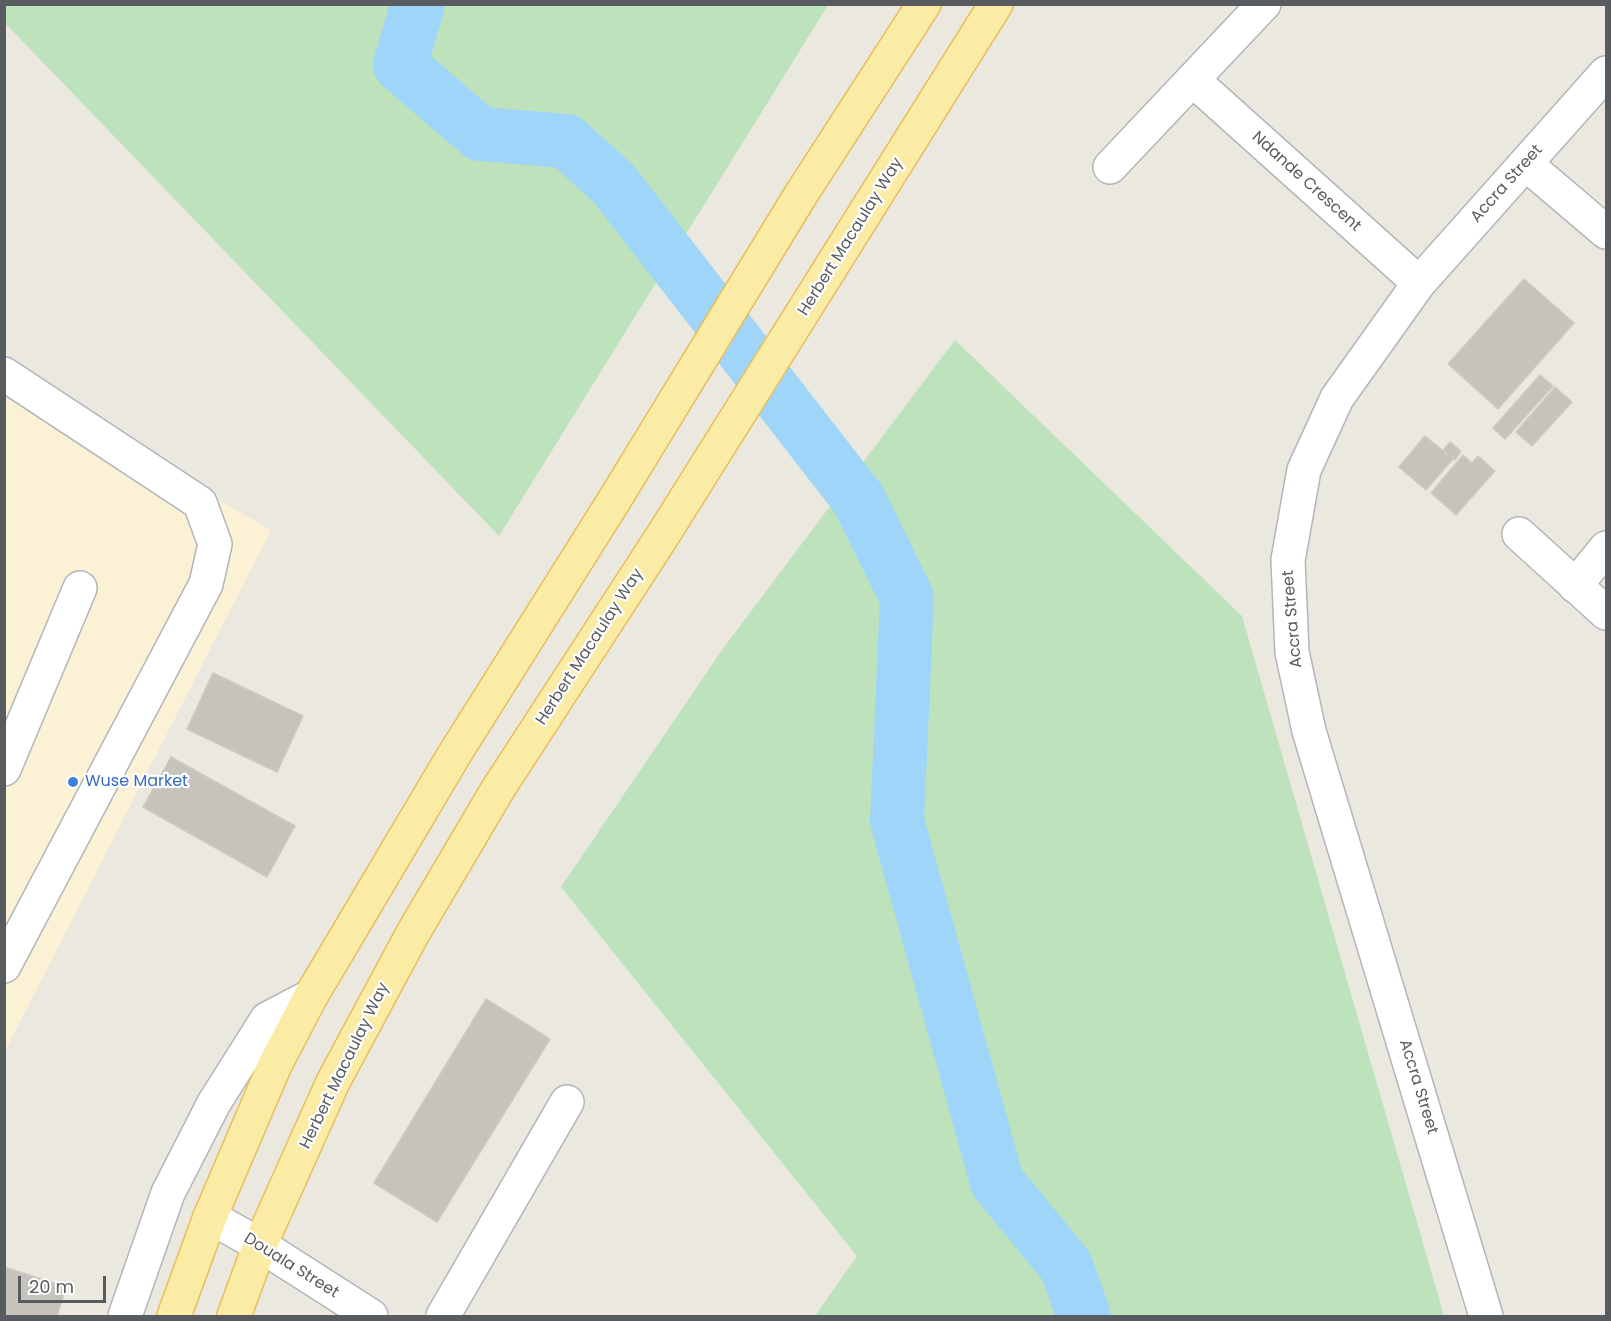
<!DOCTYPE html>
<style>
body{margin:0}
#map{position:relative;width:1611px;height:1321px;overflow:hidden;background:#ebe8df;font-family:Poppins,sans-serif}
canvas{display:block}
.frame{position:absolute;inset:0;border:6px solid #585c60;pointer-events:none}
.scale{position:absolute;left:18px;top:1276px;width:88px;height:27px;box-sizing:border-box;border:3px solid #585c60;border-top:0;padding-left:8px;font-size:18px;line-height:21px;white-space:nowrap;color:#585c60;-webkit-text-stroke:4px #fff;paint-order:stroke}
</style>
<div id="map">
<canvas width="1611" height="1321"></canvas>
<div class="frame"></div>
<div class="scale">20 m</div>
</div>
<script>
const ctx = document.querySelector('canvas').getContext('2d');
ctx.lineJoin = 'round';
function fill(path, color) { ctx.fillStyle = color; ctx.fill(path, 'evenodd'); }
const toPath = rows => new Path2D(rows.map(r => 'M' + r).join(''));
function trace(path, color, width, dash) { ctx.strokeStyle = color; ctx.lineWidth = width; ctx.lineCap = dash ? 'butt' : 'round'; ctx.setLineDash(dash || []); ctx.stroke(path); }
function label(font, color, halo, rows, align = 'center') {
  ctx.font = font + ' Poppins,sans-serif'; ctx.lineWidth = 4.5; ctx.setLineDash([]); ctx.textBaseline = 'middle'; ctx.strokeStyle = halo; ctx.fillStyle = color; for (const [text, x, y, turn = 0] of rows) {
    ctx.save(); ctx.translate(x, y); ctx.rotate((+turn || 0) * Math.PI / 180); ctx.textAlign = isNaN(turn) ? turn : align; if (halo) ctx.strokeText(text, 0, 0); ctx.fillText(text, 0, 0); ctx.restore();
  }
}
fill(toPath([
 [5,377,271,530,5,1051]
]), '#fbf1d4');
fill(toPath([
 [5,4,828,4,828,5,499,536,5,23],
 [955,340,1242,616,1444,1316,815,1316,857,1256,561,887,722,650]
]), '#bde2bc');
trace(toPath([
 [418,4,400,65,480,134,566,141,613,183,859,500,907,598,897,821,997,1182,1066,1266,1084,1316]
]), '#a0d5fa', 54);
const building = toPath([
 [1524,279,1574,323,1498,409,1448,364,1524,279],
 [1540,375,1553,386,1505,439,1493,428,1540,375],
 [1555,387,1572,402,1532,446,1516,432,1555,387],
 [1425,436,1453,459,1426,490,1399,467,1425,436],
 [1450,442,1461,451,1455,460,1443,450,1450,442],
 [1463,455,1472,463,1478,456,1495,471,1456,515,1431,493,1463,455],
 [213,673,303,716,277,772,187,729,213,673],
 [171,757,295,826,267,877,143,807,171,757],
 [486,999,550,1039,437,1222,374,1183,486,999],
 [4,1267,66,1287,57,1316,4,1316,4,1267]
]);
fill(building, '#c6c3bd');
trace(building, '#cfc9be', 1.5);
const minor = toPath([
 [1194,81,1419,283],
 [1526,164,1606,232],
 [1110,167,1264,4],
 [4,374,200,503,215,544,206,584,4,966],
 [1519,534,1606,613],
 [1575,586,1606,548],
 [4,769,80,588],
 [210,1217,260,1245,371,1316],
 [125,1316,168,1193,214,1103,267,1019,311,996],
 [443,1316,567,1102],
 [1486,1316,1309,731,1292,652,1288,560,1304,470,1337,398,1419,283,1606,73]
]);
const major = toPath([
 [174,1316,210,1217,275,1065,311,996,454,755,615,499,800,196,924,4],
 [234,1316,260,1245,333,1082,413,933,498,789,663,535,996,4]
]);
trace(minor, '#b2b6ba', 36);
trace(major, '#e9be5a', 36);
trace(minor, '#fff', 33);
trace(major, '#faeba5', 33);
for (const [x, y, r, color] of [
 [73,782,6,"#3f7fe0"]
]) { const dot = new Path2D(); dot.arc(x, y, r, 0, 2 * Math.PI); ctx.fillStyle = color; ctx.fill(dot); trace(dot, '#fff', 2); }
label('16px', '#585c60', '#fff', [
 ["Ndande Crescent",1306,182,42],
 ["Accra Street",1507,184,-48],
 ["Herbert Macaulay Way",851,237,-58],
 ["Accra Street",1293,619,-95],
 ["Herbert Macaulay Way",590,647,-57],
 ["Herbert Macaulay Way",345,1066,-64],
 ["Accra Street",1418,1087,73],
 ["Douala Street",291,1266,32]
]);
label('16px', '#366cbe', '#fff', [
 ["Wuse Market",85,782]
], 'left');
</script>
